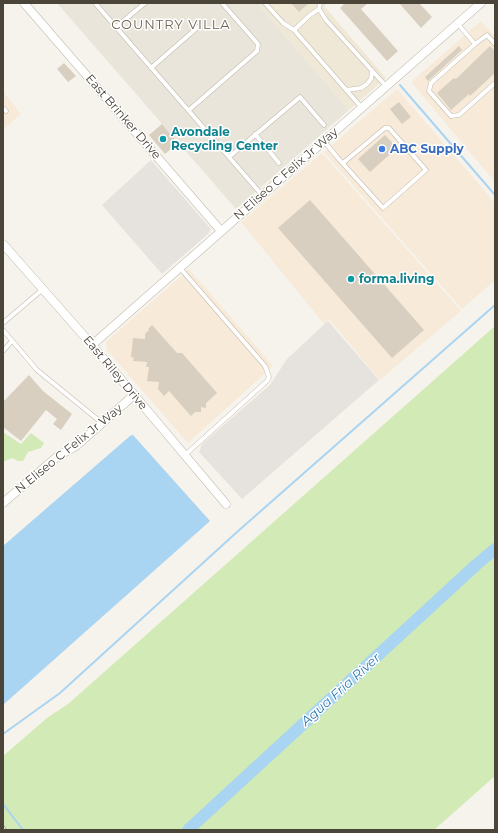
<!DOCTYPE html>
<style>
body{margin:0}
#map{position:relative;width:498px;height:833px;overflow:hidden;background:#f6f3ec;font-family:Montserrat,sans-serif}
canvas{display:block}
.frame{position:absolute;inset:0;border:4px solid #4b4439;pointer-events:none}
</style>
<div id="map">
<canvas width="498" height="833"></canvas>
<div class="frame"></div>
</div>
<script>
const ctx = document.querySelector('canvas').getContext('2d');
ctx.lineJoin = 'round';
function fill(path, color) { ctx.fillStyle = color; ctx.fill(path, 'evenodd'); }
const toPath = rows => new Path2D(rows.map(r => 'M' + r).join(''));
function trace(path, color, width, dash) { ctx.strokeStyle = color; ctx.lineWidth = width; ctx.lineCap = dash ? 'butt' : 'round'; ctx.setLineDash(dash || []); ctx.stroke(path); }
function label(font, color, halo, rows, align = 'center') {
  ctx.font = font + ' Montserrat,sans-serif'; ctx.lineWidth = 3; ctx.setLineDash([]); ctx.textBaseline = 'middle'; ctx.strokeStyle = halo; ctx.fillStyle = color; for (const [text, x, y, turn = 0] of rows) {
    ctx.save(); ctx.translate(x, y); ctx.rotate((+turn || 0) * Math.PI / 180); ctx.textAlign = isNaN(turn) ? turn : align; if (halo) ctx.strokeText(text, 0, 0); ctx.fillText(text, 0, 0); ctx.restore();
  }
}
fill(toPath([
 [57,3,257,3,349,110,236,209]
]), '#eae5da');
fill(toPath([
 [481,21,495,37,495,182,411,82],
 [397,89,495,203,495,280,462,309,324,152],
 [3,92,21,114,3,130],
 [322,153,461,311,380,380,329,319,324,324,241,222],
 [189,269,273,366,188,443,107,350,106,342]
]), '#f7ead8');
fill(toPath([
 [151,160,211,229,208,234,162,274,102,205],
 [328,321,379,380,242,499,199,452,202,444,270,385,287,359]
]), '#e6e2dd');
fill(toPath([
 [257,3,328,3,324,6,386,78,349,110]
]), '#efe8d6');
fill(toPath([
 [495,326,495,776,434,830,3,830,3,756,47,718,68,704],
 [3,432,21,444,31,433,44,443,41,448,28,452,23,461,18,461,12,458,3,462]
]), '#d2eab5');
fill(toPath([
 [133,435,210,521,3,705,3,546,130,436]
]), '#a9d4f2');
trace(toPath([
 [400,85,495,195],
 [3,734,60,693,237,532,495,305],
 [3,804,23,830]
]), '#a9d4f2', 2);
trace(toPath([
 [188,830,476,565,495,549]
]), '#a9d4f2', 12);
fill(toPath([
 [291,3,309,3,299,12],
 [345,3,368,3,361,9,398,51,387,61,340,8],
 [399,3,419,3,432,17,421,28],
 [459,46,462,50,428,81,425,77],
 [490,46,495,51,495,73,470,96,469,94,451,110,437,93,454,78,456,79],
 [64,63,76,76,68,82,57,69],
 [399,102,411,117,402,124,390,109],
 [162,124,178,143,165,154,149,135],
 [385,135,397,148,370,172,358,159],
 [310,200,424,330,392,358,278,228],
 [152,325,177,353,182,353,217,393,206,403,206,408,201,407,201,412,195,412,191,416,169,391,164,396,158,389,159,382,147,381,149,367,146,367,147,362,133,361,134,358,131,357,133,338,145,339,145,334,149,330,148,329],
 [29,375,43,391,72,414,61,430,53,424,57,419,46,410,21,441,3,427,3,402]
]), '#d8cfc1');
const lane = toPath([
 [95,3,262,195],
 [265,3,283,23,294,30,362,108],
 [319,9,326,20,386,86],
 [458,24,475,44,431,83,429,91,451,116,459,115,495,83],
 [116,27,145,3],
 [294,30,310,15,319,9,320,3],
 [475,44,487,35,495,44],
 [151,68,198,27],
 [346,90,361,88,367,84,371,79,372,71],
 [3,108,6,111],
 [189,110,257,51,258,44,222,3],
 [255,134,279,163],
 [324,141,337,157,383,208,426,170,389,128,385,128,343,163],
 [229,157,300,97,324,125],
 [180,268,265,366,269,377,267,381,185,455],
 [3,323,43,289],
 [3,330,37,370,102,423],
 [3,351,12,341]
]);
const street = toPath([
 [24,3,221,231],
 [3,244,92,345,226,504],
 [92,345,481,3],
 [3,503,58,456,76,446,134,395]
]);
trace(lane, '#c2bbae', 5);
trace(street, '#c2bbae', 9);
trace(lane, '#fff', 4);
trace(street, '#fff', 8);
const rail = toPath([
 [3,827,5,830]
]);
trace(rail, '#9a9a9a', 3.5);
trace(rail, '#fff', 2, [6]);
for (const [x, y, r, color] of [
 [163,139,4,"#0f9aa8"],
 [382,149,4,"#3f7fe0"],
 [351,279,4,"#0f9aa8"]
]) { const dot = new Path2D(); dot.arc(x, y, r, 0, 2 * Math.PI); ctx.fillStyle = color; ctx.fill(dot); trace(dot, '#fff', 1.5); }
label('12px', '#4b4439', '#fff', [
 ["East Brinker Drive",123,117,49],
 ["N Eliseo C Felix Jr Way",286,174,-41],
 ["East Riley Drive",115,373,50],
 ["N Eliseo C Felix Jr Way",69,449,-39]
]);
label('bold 12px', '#0d838f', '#fff', [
 ["Avondale",171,132],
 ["Recycling Center",171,146],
 ["forma.living",359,279]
], 'left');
label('bold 12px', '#366cbe', '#fff', [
 ["ABC Supply",390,149]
], 'left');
ctx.letterSpacing = '1px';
label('13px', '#6e6250', '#fff', [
 ["COUNTRY VILLA",171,25]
]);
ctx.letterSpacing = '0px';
label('italic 13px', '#2e7ab2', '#fff', [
 ["Agua Fria River",341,690,-42]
]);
</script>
